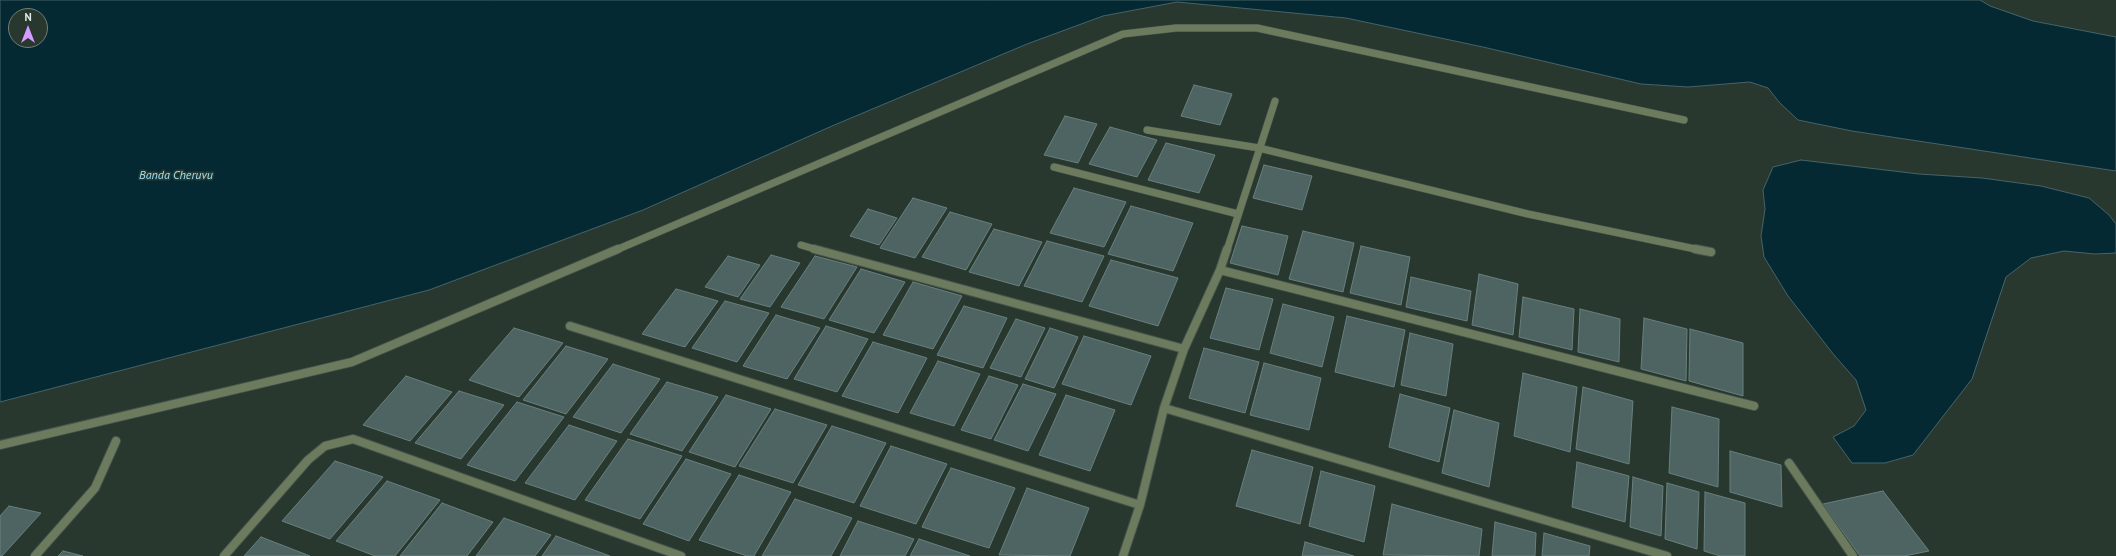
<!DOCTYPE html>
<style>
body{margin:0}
#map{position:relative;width:2116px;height:556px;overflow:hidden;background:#28382f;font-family:"PT Sans",sans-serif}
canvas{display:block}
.north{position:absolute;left:8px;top:8px;width:40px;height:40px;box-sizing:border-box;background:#28382f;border:1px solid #727f77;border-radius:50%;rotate:0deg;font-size:11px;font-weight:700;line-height:16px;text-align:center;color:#e0eae4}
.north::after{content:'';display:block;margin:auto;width:14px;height:18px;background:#d49cfc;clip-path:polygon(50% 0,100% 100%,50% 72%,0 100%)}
</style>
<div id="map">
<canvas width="2116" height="556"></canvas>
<div class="north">N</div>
</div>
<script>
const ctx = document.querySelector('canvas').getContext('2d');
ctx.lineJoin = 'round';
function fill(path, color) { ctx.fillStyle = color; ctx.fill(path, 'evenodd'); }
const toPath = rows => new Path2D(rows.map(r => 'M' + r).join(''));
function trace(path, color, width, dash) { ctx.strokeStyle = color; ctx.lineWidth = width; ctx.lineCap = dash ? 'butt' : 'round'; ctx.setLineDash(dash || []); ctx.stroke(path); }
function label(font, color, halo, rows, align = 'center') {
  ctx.font = font + ' "PT Sans",sans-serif'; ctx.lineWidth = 3.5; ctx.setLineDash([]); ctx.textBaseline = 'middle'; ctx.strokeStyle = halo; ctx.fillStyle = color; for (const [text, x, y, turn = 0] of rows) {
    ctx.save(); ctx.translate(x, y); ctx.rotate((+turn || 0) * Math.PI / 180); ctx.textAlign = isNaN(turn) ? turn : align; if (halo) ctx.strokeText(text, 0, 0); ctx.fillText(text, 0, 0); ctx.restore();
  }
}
const water = toPath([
 [0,0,1980,0,1990,6,2033,21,2116,37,2116,171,1852,131,1798,120,1779,102,1768,88,1750,82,1688,87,1641,84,1483,47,1346,18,1177,2,1103,16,1027,44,832,126,643,210,429,290,0,402,0,0],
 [16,16,40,16,40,40,16,40,16,16],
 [1801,160,1919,174,1982,178,2041,186,2089,198,2109,215,2116,224,2116,253,2095,254,2064,251,2031,258,2006,277,1972,379,1913,455,1885,463,1852,463,1833,437,1854,426,1866,410,1856,380,1834,355,1788,296,1764,257,1761,236,1765,209,1763,190,1773,167,1801,160]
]);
fill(water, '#052933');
trace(water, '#476368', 1);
const building = toPath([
 [1194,85,1232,94,1220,125,1181,116,1194,85],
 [1065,116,1097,124,1078,163,1044,155,1065,116],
 [1110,127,1157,140,1137,177,1089,164,1110,127],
 [1166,143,1215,155,1199,193,1148,180,1166,143],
 [1264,165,1312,176,1302,210,1253,198,1264,165],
 [1074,188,1126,202,1104,247,1050,233,1074,188],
 [913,198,947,208,915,258,880,248,913,198],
 [1131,206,1193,223,1173,271,1108,254,1131,206],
 [868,209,897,218,879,245,850,236,868,209],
 [950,212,992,224,966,270,922,257,950,212],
 [1242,226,1288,236,1278,275,1230,263,1242,226],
 [994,229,1042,242,1019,286,969,272,994,229],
 [1303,231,1354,243,1343,292,1289,279,1303,231],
 [1047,241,1104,256,1082,302,1024,286,1047,241],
 [1361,246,1410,257,1401,305,1350,293,1361,246],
 [771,255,800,263,770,307,740,299,771,255],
 [728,256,760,265,738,297,705,287,728,256],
 [815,256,857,267,824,319,781,307,815,256],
 [1111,260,1178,278,1158,326,1089,306,1111,260],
 [861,269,905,282,874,333,829,320,861,269],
 [1479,274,1518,284,1513,335,1472,325,1479,274],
 [1411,277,1471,291,1467,321,1406,307,1411,277],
 [913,282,962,296,933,349,883,335,913,282],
 [1226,288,1273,299,1259,350,1210,338,1226,288],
 [676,289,718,301,685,347,642,334,676,289],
 [1523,297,1574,309,1572,350,1519,337,1523,297],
 [725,301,769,313,737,362,692,348,725,301],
 [1283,304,1334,317,1322,367,1270,353,1283,304],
 [964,306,1007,318,983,368,937,355,964,306],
 [1580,309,1620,319,1619,362,1578,352,1580,309],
 [776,315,820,328,787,379,743,366,776,315],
 [1347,316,1405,330,1394,387,1335,372,1347,316],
 [1644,318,1687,329,1686,381,1641,369,1644,318],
 [1016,319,1045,328,1021,377,990,368,1016,319],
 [826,326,868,339,837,392,794,379,826,326],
 [514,328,563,343,519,397,469,380,514,328],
 [1050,328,1078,337,1054,388,1025,379,1050,328],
 [1690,329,1743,343,1743,396,1689,381,1690,329],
 [1410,333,1453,344,1446,396,1401,385,1410,333],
 [1084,336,1151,356,1131,405,1062,384,1084,336],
 [873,342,927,358,898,413,842,396,873,342],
 [566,346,608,359,566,414,523,400,566,346],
 [1204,348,1259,362,1245,413,1189,398,1204,348],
 [938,361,980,374,954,426,910,413,938,361],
 [1264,363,1321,378,1309,430,1250,415,1264,363],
 [613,364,660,379,621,433,573,417,613,364],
 [1523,373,1577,387,1570,452,1514,436,1523,373],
 [406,376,452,392,410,441,363,425,406,376],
 [989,376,1018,385,991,439,961,430,989,376],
 [667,382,718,397,682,451,630,434,667,382],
 [1023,384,1056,394,1028,451,994,440,1023,384],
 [1583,387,1633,401,1629,464,1576,449,1583,387],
 [459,391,504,405,461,459,415,443,459,391],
 [1400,394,1450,408,1439,462,1389,447,1400,394],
 [726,395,771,409,735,467,689,452,726,395],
 [1066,395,1115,410,1090,471,1039,455,1066,395],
 [517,402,564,417,515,481,467,465,517,402],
 [1672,407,1719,419,1718,487,1669,473,1672,407],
 [775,409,827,425,793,483,739,466,775,409],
 [1454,410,1499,423,1489,487,1442,473,1454,410],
 [569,425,617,441,575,500,525,483,569,425],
 [832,426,886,443,854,503,798,485,832,426],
 [628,439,682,456,640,519,585,500,628,439],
 [891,446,947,464,916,524,860,506,891,446],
 [1252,450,1313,467,1300,524,1236,506,1252,450],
 [1730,451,1781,465,1782,507,1730,492,1730,451],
 [686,459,731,474,689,541,643,524,686,459],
 [335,461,383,477,330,539,282,521,335,461],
 [1577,462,1629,476,1625,522,1572,507,1577,462],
 [951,468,1015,488,989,548,922,527,951,468],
 [1321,471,1375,486,1364,542,1309,526,1321,471],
 [739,475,791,492,754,556,747,556,699,540,739,475],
 [1633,477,1663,486,1661,536,1630,527,1633,477],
 [387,481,440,500,395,556,375,556,336,541,387,481],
 [1667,483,1699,492,1697,549,1665,539,1667,483],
 [1027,488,1089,508,1070,556,999,555,1027,488],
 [1883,491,1929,551,1904,556,1860,556,1823,504,1883,491],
 [1705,492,1745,503,1745,556,1720,556,1704,551,1705,492],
 [795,499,852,518,831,556,762,556,795,499],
 [442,503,493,522,467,556,400,556,442,503],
 [1392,504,1482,529,1479,556,1383,555,1392,504],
 [9,506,41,513,2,556,0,556,0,516,9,506],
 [504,518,551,535,535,556,476,556,504,518],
 [858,521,914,539,905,556,840,556,858,521],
 [1495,522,1536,533,1535,556,1492,556,1495,522],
 [1544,533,1590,546,1589,556,1542,556,1544,533],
 [556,536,610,556,542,556,556,536],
 [261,537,310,556,244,556,261,537],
 [919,539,970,556,910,556,919,539],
 [1305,542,1354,556,1302,556,1305,542],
 [63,551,83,556,58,556,63,551]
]);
fill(building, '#4e6462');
trace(building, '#69807e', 1);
const streetFar1 = toPath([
 [1147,130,1259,148,1528,214,1700,250],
 [1054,167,1238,214],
 [801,245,818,250],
 [616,250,1123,34,1176,28,1257,28,1684,120],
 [1227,250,1275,101]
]);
const street = toPath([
 [814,249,1184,349],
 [1695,249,1711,252],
 [1220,270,1754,406],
 [570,326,1140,505],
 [1164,408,1667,556],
 [0,445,352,362,618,249],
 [1789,463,1853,556],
 [35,556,95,488,116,441],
 [224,556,308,460,325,446,353,439,681,556],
 [1123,556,1140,505,1164,408,1184,349,1220,270,1227,249]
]);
trace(streetFar1, '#45544c', 8);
trace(street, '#45544c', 10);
trace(streetFar1, '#6c7b5d', 7);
trace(street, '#6c7b5d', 8);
label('italic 12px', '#95e2fb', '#28382f', [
 ["Banda Cheruvu",176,176]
]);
</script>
